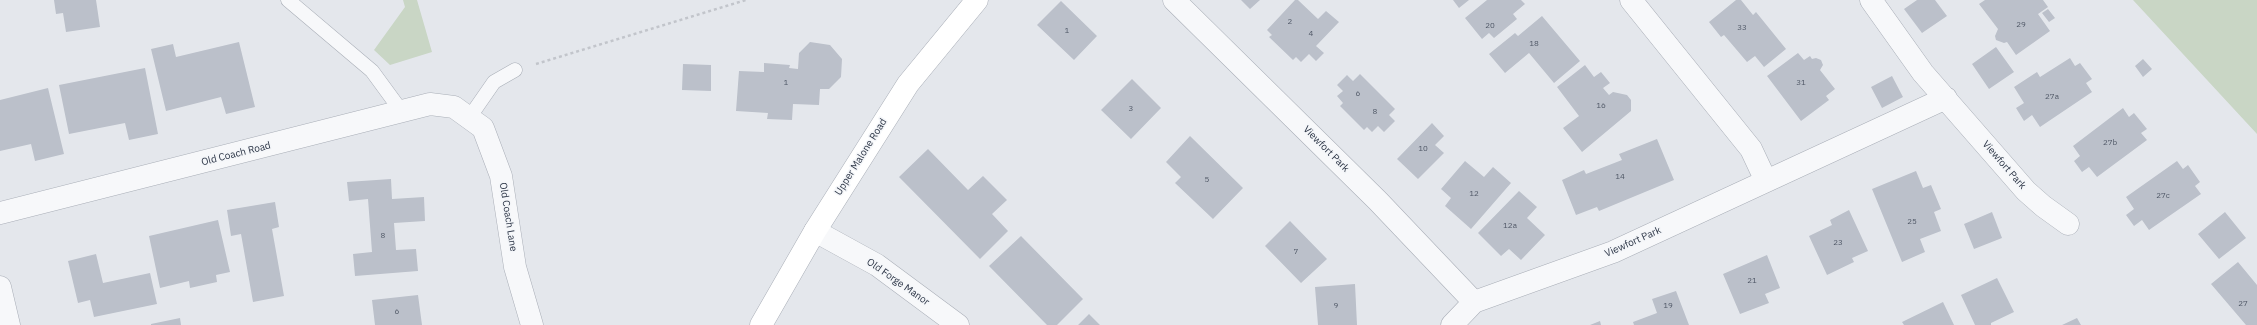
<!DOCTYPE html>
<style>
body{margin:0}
canvas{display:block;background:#e4e7ec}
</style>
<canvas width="2257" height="325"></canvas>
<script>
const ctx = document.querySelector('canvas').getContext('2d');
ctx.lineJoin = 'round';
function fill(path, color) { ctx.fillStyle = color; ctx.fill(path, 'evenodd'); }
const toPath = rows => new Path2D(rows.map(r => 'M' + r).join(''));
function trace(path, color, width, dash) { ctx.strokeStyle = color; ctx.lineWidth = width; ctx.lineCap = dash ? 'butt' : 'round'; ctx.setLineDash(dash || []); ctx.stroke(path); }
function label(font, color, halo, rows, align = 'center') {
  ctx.font = font + ' "IBM Plex Sans",sans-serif'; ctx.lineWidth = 3; ctx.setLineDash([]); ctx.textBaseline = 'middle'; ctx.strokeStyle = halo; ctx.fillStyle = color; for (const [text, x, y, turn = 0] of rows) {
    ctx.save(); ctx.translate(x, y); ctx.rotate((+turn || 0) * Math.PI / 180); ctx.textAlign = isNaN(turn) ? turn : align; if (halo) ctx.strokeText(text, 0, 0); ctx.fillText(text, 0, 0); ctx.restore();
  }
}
fill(toPath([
 [403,0,417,0,432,52,390,65,374,50,405,7],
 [2133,0,2257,0,2257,134]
]), '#c9d6c5');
fill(toPath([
 [54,0,96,0,100,27,66,32,63,13,56,14],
 [1241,0,1260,0,1250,9],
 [1295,0,1298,0,1318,19,1326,11,1339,22,1316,46,1324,53,1316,61,1309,54,1301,62,1296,57,1293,60,1269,37,1272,35,1267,30],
 [1453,0,1469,0,1459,8],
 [1487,0,1521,0,1525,4,1513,14,1517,19,1494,38,1489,33,1482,39,1465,18],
 [1736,0,1741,0,1753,15,1756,12,1786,49,1764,67,1755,56,1747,62,1724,35,1721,37,1709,22],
 [1917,0,1935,0,1947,16,1922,33,1904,9],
 [1985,0,2043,0,2048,7,2038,14,2050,31,2016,55,2007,42,2004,43,1996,40,1995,36,1998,29,1979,4],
 [1061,1,1097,36,1074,60,1037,25],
 [2048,9,2055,18,2049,22,2042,13],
 [1542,16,1580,61,1554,83,1529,53,1505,73,1489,54,1515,33,1518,36],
 [239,42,255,107,226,114,221,97,166,111,151,49,173,44,176,57],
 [810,42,830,45,842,59,841,77,829,89,820,89,819,105,793,104,792,120,767,119,768,113,736,111,739,71,764,72,764,63,790,65,789,68,798,69,799,53],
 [1996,47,2014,72,1989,89,1972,64],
 [1798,53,1804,60,1810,56,1812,59,1816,58,1821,60,1823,65,1820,70,1835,89,1826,96,1829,100,1801,121,1767,76],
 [2070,58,2075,66,2080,63,2092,79,2086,83,2092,92,2040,127,2032,115,2024,121,2016,108,2024,103,2014,87,2037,72,2040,77],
 [2143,59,2152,69,2143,77,2135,66],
 [683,64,711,65,711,91,682,90],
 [1585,65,1594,77,1601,72,1610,83,1603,88,1609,95,1613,92,1627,95,1631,100,1631,111,1582,152,1563,128,1579,116,1557,87],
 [145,68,158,134,129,140,125,123,69,134,59,85],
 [1360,74,1395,109,1389,115,1395,121,1384,132,1378,126,1372,132,1367,127,1364,130,1340,106,1343,103,1337,96,1343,91,1337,85,1347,75,1353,81],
 [1892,76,1903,97,1882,108,1871,87],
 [1132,79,1161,108,1131,139,1101,110],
 [48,88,64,154,35,161,31,144,0,151,0,100],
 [2123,108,2129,117,2134,113,2147,129,2141,133,2147,140,2097,177,2089,167,2082,172,2074,161,2080,156,2073,146],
 [1432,123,1444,136,1435,145,1444,153,1418,179,1397,159],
 [1190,136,1243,188,1213,219,1175,183,1181,177,1166,162],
 [1657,139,1674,180,1599,211,1597,207,1576,215,1562,180,1584,170,1586,174,1622,160,1619,154],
 [928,149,968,190,983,176,1007,200,992,214,1008,231,980,259,899,177],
 [1465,161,1484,177,1493,167,1511,183,1471,229,1445,206,1451,198,1441,189],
 [2177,161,2183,169,2188,165,2200,182,2195,186,2201,194,2149,230,2142,220,2134,226,2126,215,2134,209,2126,197],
 [1916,171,1923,188,1931,185,1941,209,1934,212,1941,231,1920,239,1925,252,1902,262,1872,189],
 [391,179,392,199,424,197,425,221,394,223,396,250,416,249,418,271,355,276,353,254,372,252,368,199,349,201,347,182],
 [1519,191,1537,207,1527,218,1545,235,1521,260,1509,249,1501,256,1478,233],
 [275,202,279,227,272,229,284,296,253,302,241,234,231,236,227,210],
 [1849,210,1868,251,1852,258,1854,262,1827,275,1809,236,1832,225,1830,220],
 [1992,212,2002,238,1974,249,1964,224],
 [2225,212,2246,238,2219,259,2198,234],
 [218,220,230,272,216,275,217,282,190,288,189,281,160,288,149,236],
 [1290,221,1327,259,1301,283,1265,246],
 [1021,236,1083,299,1057,325,1047,325,989,266],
 [96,254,103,283,150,273,157,304,94,317,90,300,78,303,68,261],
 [1767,255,1780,288,1765,294,1769,303,1740,314,1723,274],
 [2238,262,2257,285,2257,325,2246,325,2211,284],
 [1997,278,2014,312,1991,323,1991,325,1975,325,1961,295],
 [1355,284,1357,325,1318,325,1315,287],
 [1676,291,1689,325,1634,325,1633,322,1657,313,1652,299],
 [418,295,422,325,375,325,372,300],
 [1943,302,1954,325,1904,325,1902,322],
 [1089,314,1100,325,1078,325],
 [180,318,181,325,151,325,151,324],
 [2077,318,2081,325,2062,325],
 [1600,321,1601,325,1590,325]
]), '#bbc0ca');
const lane = toPath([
 [288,0,372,71,402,112],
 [469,118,494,82,515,70]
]);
const street = toPath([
 [1174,0,1378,201,1474,302],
 [1631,0,1751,149,1766,181],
 [1871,0,1923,73,2026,191,2043,206,2068,224],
 [0,213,430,104,454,107,483,128,501,176,515,267,532,325],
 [815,231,877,265,958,325],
 [0,287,9,325],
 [1452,325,1474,302,1613,252,1946,98]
]);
const secondary = toPath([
 [761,325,815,231,908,84,977,0]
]);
trace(lane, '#a9aeb7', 15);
trace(street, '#a9aeb7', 23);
trace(secondary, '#a9aeb7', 23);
trace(toPath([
 [536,64,746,0]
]), '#c2c5cb', 2.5, [3, 3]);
trace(lane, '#f7f8fa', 14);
trace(street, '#f7f8fa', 22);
trace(secondary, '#fff', 22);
label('8px', '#4f5766', null, [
 ["2",1290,22],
 ["29",2021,25],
 ["20",1490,26],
 ["33",1742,28],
 ["1",1067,31],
 ["4",1311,34],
 ["18",1534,44],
 ["1",786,83],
 ["31",1801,83],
 ["6",1358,94],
 ["27a",2052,97],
 ["16",1601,106],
 ["3",1131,109],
 ["8",1375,112],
 ["27b",2110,143],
 ["10",1423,149],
 ["14",1620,177],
 ["5",1207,180],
 ["12",1474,194],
 ["27c",2163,196],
 ["25",1912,222],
 ["12a",1510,226],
 ["8",383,236],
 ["23",1838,243],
 ["7",1296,252],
 ["21",1752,281],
 ["27",2243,304],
 ["9",1336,306],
 ["19",1668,306],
 ["6",397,312]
]);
label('10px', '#2b3445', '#f4f6f9', [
 ["Viewfort Park",1326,149,45],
 ["Old Coach Road",236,154,-14],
 ["Upper Malone Road",861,157,-58],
 ["Viewfort Park",2004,165,49],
 ["Old Coach Lane",508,217,81],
 ["Viewfort Park",1633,242,-24],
 ["Old Forge Manor",898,282,35]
]);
</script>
